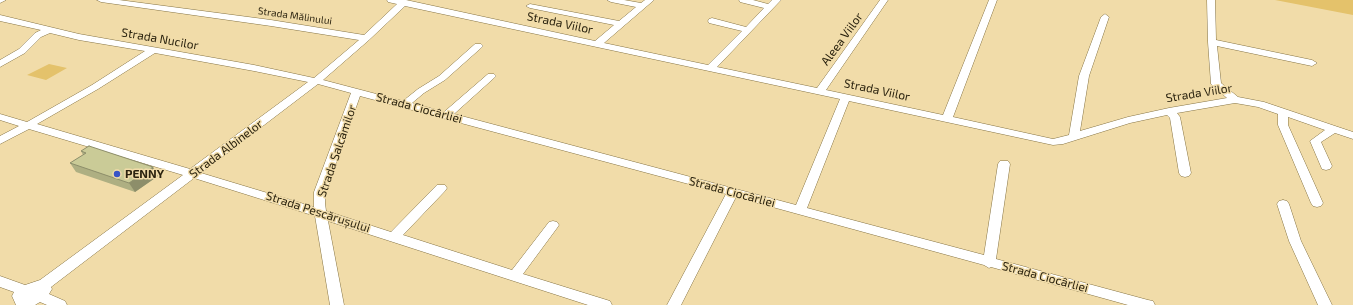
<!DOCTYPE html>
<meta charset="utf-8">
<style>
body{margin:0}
canvas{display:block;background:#f1dca9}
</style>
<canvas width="1353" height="305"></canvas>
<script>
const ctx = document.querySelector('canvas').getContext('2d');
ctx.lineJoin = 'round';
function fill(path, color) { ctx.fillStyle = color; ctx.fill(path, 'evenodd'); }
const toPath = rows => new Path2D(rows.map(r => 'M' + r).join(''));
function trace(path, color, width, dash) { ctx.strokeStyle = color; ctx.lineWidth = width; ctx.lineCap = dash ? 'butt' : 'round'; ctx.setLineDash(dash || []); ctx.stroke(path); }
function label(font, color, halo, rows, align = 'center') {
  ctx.font = font + ' "Exo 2",sans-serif'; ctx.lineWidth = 3; ctx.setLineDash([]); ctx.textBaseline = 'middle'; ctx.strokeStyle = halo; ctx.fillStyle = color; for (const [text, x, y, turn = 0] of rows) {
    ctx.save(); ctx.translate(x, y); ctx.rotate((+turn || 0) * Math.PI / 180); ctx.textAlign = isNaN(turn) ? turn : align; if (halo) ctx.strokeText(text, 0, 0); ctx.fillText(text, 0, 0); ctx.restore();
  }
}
fill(toPath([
 [1275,0,1353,0,1353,15],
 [49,64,67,68,46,80,27,75]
]), '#e4c26b');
const minor = toPath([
 [0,0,6,0,0,3,0,0],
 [97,0,119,0,271,20,364,35,397,4,388,2,387,0,406,0,595,41,614,25,530,8,526,6,530,4,619,21,636,7,611,2,607,0,624,0,641,3,645,0,654,0,604,43,708,65,742,31,709,23,708,21,709,19,712,18,746,27,764,8,740,2,739,0,753,0,768,4,772,0,781,0,717,67,817,88,880,0,888,0,826,90,943,115,989,0,997,0,953,117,1053,139,1069,135,1079,76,1101,17,1105,14,1109,17,1089,76,1080,131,1128,117,1169,108,1227,98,1211,84,1208,42,1207,0,1215,0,1216,40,1312,60,1317,63,1312,66,1217,46,1221,83,1238,97,1264,102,1338,127,1353,132,1353,139,1335,133,1321,142,1332,166,1330,169,1326,170,1322,169,1310,141,1325,130,1288,117,1288,125,1323,203,1321,206,1317,207,1313,206,1311,203,1278,125,1278,114,1258,107,1235,103,1177,113,1180,117,1191,173,1189,176,1185,177,1181,176,1179,173,1170,118,1167,115,1130,123,1063,144,1053,145,849,101,807,208,984,255,998,164,1000,161,1008,161,1010,164,996,259,1148,300,1153,301,1155,305,1128,305,991,267,989,268,984,265,736,197,681,305,667,305,726,194,360,96,326,192,325,203,326,211,391,232,437,185,445,185,447,188,445,191,403,235,512,270,549,222,553,221,557,222,559,225,557,228,523,274,610,301,612,305,588,305,328,221,344,305,330,305,315,216,194,178,51,287,52,289,49,294,65,301,67,305,47,305,40,302,35,305,16,305,12,296,14,292,0,287,0,276,25,285,40,280,183,175,29,129,0,144,0,136,19,126,0,120,0,114,27,122,92,85,145,51,79,40,50,33,41,37,25,53,0,67,0,60,19,49,35,33,41,30,0,21,0,15,79,34,254,65,314,78,359,40,271,26,101,2,97,0],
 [405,6,840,99,796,205,454,114,494,78,496,76,494,74,488,74,444,112,412,103,424,93,445,80,481,48,483,46,481,44,475,44,439,76,418,89,403,101,323,80,369,40,405,6],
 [155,53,254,71,308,82,190,169,37,124,98,89,155,53],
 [318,84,351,93,314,192,314,207,201,173,318,84],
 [1283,200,1287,201,1289,204,1301,241,1332,305,1318,305,1289,241,1277,204,1279,201,1283,200]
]);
trace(minor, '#867444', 1);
fill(minor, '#fff');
fill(toPath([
 [81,151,153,167,158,176,135,192,76,172,70,163,83,155]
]), '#aeaf82');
fill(toPath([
 [153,167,158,176,135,192,129,183]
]), '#8d8e6a');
const building = toPath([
 [89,146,153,167,129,183,70,163,86,153,81,151,89,146]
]);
fill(building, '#cacb97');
trace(building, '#8d8e6a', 1);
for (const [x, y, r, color] of [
 [117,174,4,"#3854c6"]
]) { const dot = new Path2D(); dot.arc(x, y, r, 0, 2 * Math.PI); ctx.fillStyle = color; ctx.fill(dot); trace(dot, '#f1dca9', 1.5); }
label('10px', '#2b230f', '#f1dca9', [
 ["Strada Mălinului",295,16,8]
]);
label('12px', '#2b230f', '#f1dca9', [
 ["Strada Viilor",560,23,12],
 ["Strada Nucilor",160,39,10],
 ["Aleea Viilor",842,39,-54],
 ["Strada Viilor",877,90,12],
 ["Strada Viilor",1199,93,-9],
 ["Strada Ciocârliei",419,108,15],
 ["Strada Albinelor",226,149,-37],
 ["Strada Salcâmilor",337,151,-71],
 ["Strada Ciocârliei",732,192,15],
 ["Strada Pescărușului",318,212,18],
 ["Strada Ciocârliei",1045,277,15]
]);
label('bold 12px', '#2b230f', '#f1dca9', [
 ["PENNY",125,174]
], 'left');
</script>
